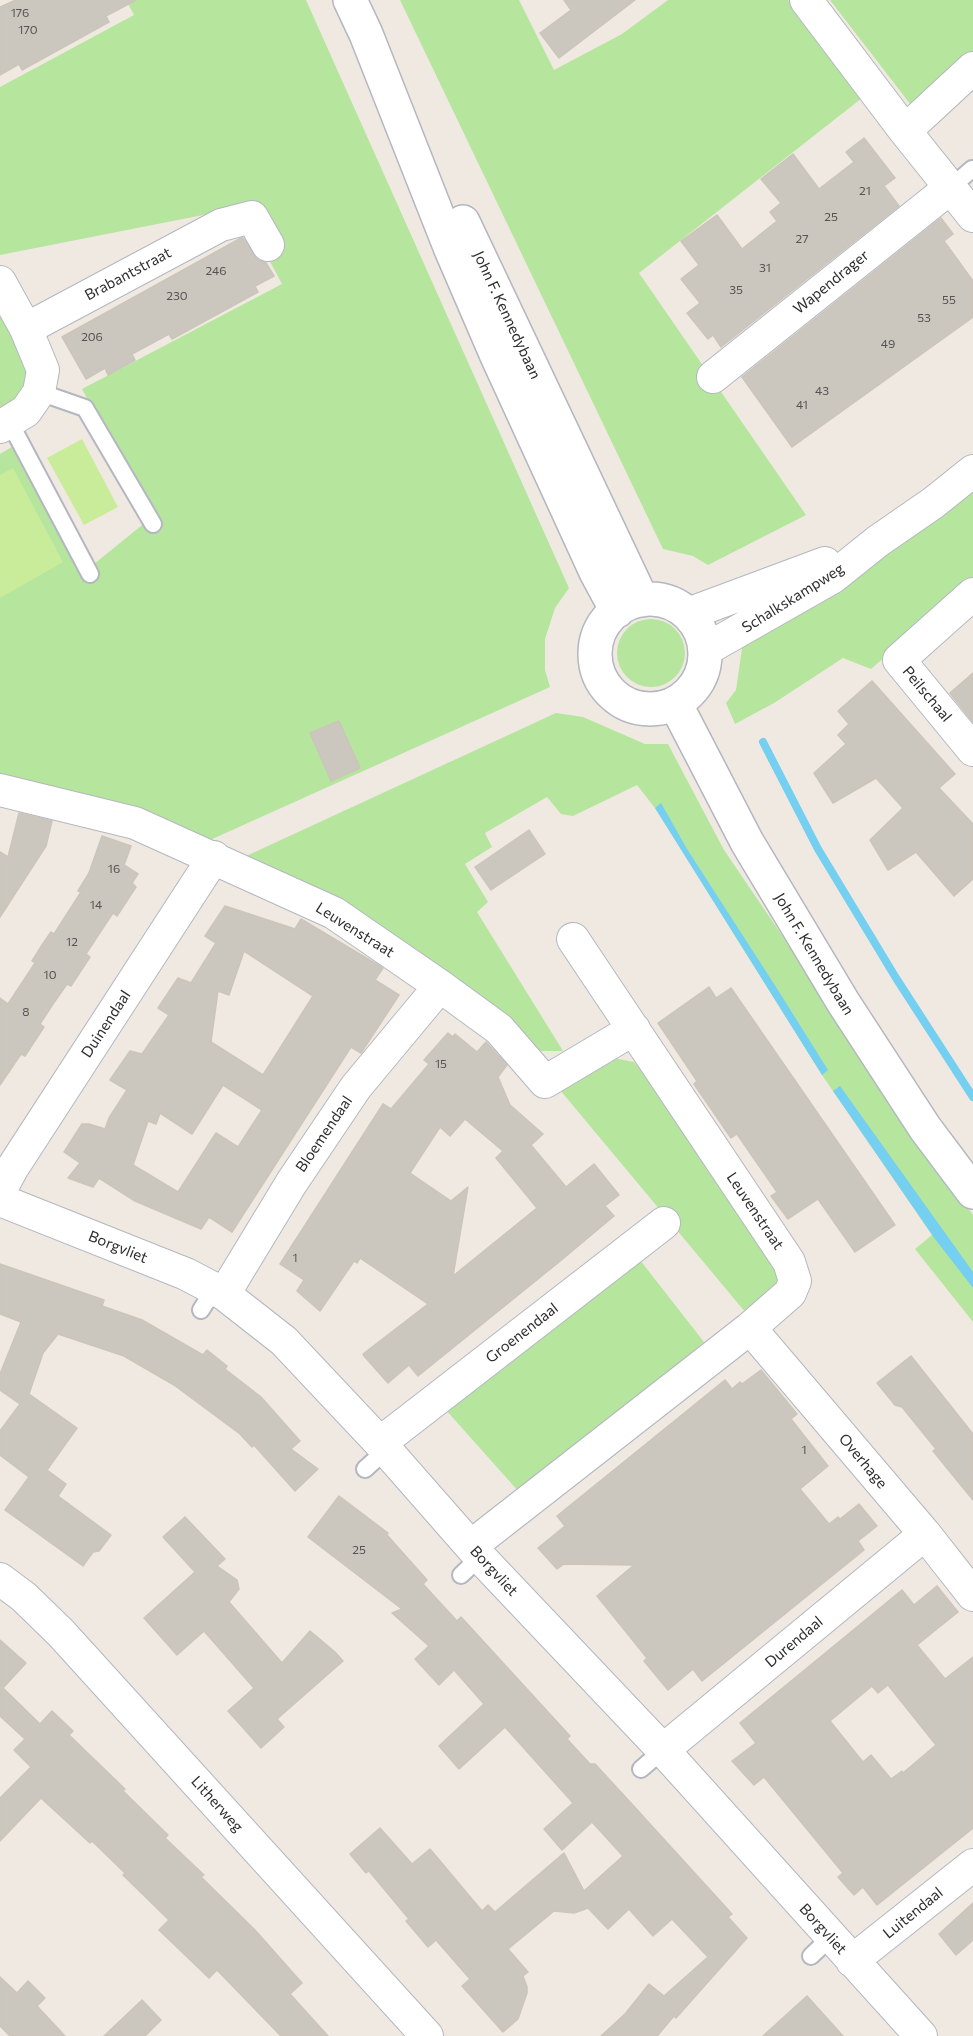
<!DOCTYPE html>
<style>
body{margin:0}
canvas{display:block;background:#efe9e1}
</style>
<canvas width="973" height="2036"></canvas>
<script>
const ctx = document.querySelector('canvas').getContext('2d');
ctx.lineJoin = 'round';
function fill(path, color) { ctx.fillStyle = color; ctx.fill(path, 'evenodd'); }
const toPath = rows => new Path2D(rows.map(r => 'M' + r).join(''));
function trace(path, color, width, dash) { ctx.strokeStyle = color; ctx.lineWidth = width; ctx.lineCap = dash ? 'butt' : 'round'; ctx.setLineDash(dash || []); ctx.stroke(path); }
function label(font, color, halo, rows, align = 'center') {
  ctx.font = font + ' Commissioner,sans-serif'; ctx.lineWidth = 6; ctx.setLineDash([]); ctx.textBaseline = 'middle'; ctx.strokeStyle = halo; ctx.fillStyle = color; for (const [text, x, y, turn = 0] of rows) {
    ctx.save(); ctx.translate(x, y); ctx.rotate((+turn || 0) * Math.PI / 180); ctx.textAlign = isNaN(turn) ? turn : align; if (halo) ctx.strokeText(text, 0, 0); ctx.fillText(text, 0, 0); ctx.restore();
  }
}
fill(toPath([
 [126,0,306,0,569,588,555,608,545,639,545,670,550,687,210,840,0,775,0,454,15,445,83,573,152,517,82,389,282,284,265,252,254,205,0,255,0,87,134,15],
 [400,0,519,0,554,70,622,34,668,0,788,0,862,98,639,273,806,515,708,565,693,556,663,549],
 [830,0,973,0,973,54,914,109],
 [0,315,25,360,31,390,0,416],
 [973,489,973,580,871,669,843,658,774,703,735,724,726,703,736,690,743,642],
 '617 653a34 34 0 1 1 68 0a34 34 0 1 1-68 0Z',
 [556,713,583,717,645,744,668,744,724,850,779,931,858,1054,973,1215,973,1322,915,1249,932,1235,822,1075,655,808,637,785,573,816,561,814,547,797,485,833,492,847,465,864,488,902,477,912,563,1051,539,1051,495,1011,244,857],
 [613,1058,634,1062,643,1073,785,1282,746,1313,560,1090],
 [636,1255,704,1342,520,1493,445,1409]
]), '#b6e59e');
fill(toPath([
 [82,439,118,507,84,525,47,458],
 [13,468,63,562,0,598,0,475]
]), '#c9ec9a');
fill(toPath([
 [661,803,687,849,776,987,828,1070,822,1075,655,808],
 [840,1086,973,1272,973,1288,935,1239,833,1091]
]), '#75cff0');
trace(toPath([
 [763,742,818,849,896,978,973,1097]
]), '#75cff0', 8);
const building = toPath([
 [16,0,136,0,106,16,109,22,22,70,19,64,0,75,0,7,16,0],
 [564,0,635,0,559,58,540,33,571,10,564,0],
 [864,138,895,178,884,186,899,206,721,347,713,335,708,339,687,313,700,303,681,279,699,265,681,241,717,215,742,249,777,221,770,212,781,203,761,179,793,154,819,189,854,162,846,152,864,138],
 [941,218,953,234,944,241,973,281,973,317,792,447,742,377,941,218],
 [241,238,243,238,258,260,266,263,274,276,255,286,258,292,172,339,169,334,132,354,135,360,108,375,105,368,86,379,62,337,241,238],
 [973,673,973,722,950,693,973,673],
 [872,681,955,774,939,788,973,824,973,879,954,896,916,852,888,870,870,840,903,808,876,778,833,803,814,773,846,744,838,735,849,724,838,711,872,681],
 [339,721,360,768,331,781,310,733,339,721],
 [19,813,52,821,46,846,0,917,0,852,8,857,19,813],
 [529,830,545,854,491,890,475,867,529,830],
 [102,836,131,846,124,865,138,874,132,883,136,887,117,916,113,913,99,934,86,954,90,957,71,986,67,984,53,1004,40,1024,44,1027,25,1056,21,1054,0,1085,0,998,8,1004,35,963,32,961,42,945,51,932,54,934,81,892,78,891,89,873,102,836],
 [225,906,295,929,301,919,383,968,375,980,399,995,361,1053,351,1047,232,1232,209,1217,201,1229,135,1201,99,1178,93,1187,68,1178,80,1163,64,1152,82,1124,89,1124,105,1129,109,1118,127,1090,110,1080,130,1051,142,1054,169,1015,158,1008,178,978,191,983,216,943,205,936,225,906],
 [244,951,313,996,263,1075,211,1042,218,991,229,995,244,951],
 [223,1085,262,1110,238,1147,216,1133,178,1192,133,1165,148,1121,156,1124,160,1113,192,1134,223,1085],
 [709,987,716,998,731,988,895,1225,855,1252,818,1199,788,1219,771,1196,777,1192,737,1134,731,1138,694,1084,697,1081,658,1023,709,987],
 [448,1033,453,1037,455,1034,477,1052,486,1042,507,1065,498,1077,510,1105,543,1134,531,1145,566,1187,594,1164,619,1195,605,1206,614,1216,559,1262,418,1376,409,1365,388,1383,364,1356,363,1354,428,1304,360,1258,357,1263,354,1261,320,1311,297,1291,304,1280,280,1264,383,1104,391,1109,429,1064,424,1060,448,1033],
 [465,1119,503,1151,496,1158,537,1208,453,1276,468,1187,451,1201,410,1173,440,1127,450,1136,465,1119],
 [0,1264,104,1300,102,1306,142,1320,203,1355,207,1350,227,1366,225,1369,261,1397,300,1441,291,1449,318,1469,295,1491,254,1445,252,1447,240,1434,174,1385,124,1356,58,1334,43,1353,29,1394,77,1428,47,1470,66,1484,58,1496,111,1535,99,1551,93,1552,83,1566,5,1510,29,1477,0,1455,0,1431,20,1404,0,1390,0,1374,21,1322,0,1314,0,1264],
 [911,1356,973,1434,973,1500,933,1451,936,1449,902,1407,895,1405,877,1383,911,1356],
 [761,1370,797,1414,791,1419,828,1466,800,1489,829,1524,838,1517,840,1519,859,1504,877,1526,858,1541,864,1550,702,1681,693,1669,668,1690,644,1661,647,1658,597,1596,634,1565,564,1564,557,1569,538,1548,565,1526,557,1516,725,1380,732,1389,740,1382,742,1384,761,1370],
 [339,1496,388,1533,387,1535,427,1580,423,1584,457,1621,461,1617,570,1736,567,1739,590,1764,595,1764,630,1802,732,1914,728,1917,747,1938,676,2018,674,2016,657,2036,601,2036,625,2014,649,1984,664,1996,708,1957,672,1919,653,1936,629,1909,608,1929,588,1908,574,1913,554,1911,508,1949,528,1972,523,1976,527,1987,527,1993,518,2019,503,2032,462,1986,470,1979,436,1940,428,1947,406,1921,409,1919,369,1871,366,1873,350,1854,380,1828,412,1864,430,1849,482,1911,488,1905,495,1912,564,1853,584,1891,623,1856,592,1822,562,1850,544,1829,573,1803,505,1727,459,1769,439,1746,484,1704,454,1670,439,1685,415,1659,429,1646,392,1613,402,1609,308,1537,339,1496],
 [185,1517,225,1559,217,1566,237,1580,239,1589,229,1602,282,1663,310,1631,335,1652,343,1661,277,1719,284,1727,261,1748,228,1711,254,1688,204,1631,177,1655,144,1618,195,1572,163,1537,185,1517],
 [937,1586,958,1612,917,1645,945,1679,973,1657,973,1828,877,1905,863,1887,854,1895,838,1877,843,1873,764,1777,754,1785,732,1761,756,1743,740,1723,902,1590,914,1605,937,1586],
 [888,1685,936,1745,903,1773,902,1771,891,1779,871,1755,863,1762,830,1721,872,1686,878,1693,888,1685],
 [0,1640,26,1663,3,1688,40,1724,52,1711,73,1731,69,1735,125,1789,123,1791,168,1835,165,1838,204,1875,201,1877,255,1930,302,1983,290,1994,328,2036,281,2036,217,1970,209,1978,159,1930,169,1920,123,1875,125,1873,92,1841,90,1843,41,1798,0,1841,0,1798,31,1767,14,1750,25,1739,0,1716,0,1640],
 [973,1903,973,1940,956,1955,939,1934,973,1903],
 [0,1977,17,1993,28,1981,45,1998,37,2006,65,2036,10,2036,0,2026,0,1977],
 [807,1996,843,2036,763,2036,807,1996],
 [142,2000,161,2020,145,2036,104,2036,142,2000]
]);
fill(building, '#cbc7bf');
trace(building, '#cbc5ba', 1.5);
const service = toPath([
 [950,188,972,169],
 [39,392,85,408,153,524],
 [9,421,90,574],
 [201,1310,214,1289],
 [365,1469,386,1450],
 [461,1575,480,1557],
 [641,1769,663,1750],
 [811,1956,831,1937]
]);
const minor = toPath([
 [806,0,905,131,973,216],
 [905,131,973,68],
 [0,282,26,329,221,225,252,217,268,245],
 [713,377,950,188],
 [0,427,26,411,39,392,43,370,26,329],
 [973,594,899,660,973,750],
 [688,614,825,563],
 [705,650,833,577,878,541,933,503,973,471],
 [0,790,135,823,334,913,440,986,499,1029,545,1082,634,1029],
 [0,1191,13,1167,214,857],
 [0,1200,186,1274,224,1294,284,1341,380,1443,480,1557,663,1750,921,2036],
 [224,1294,292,1182,356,1087,440,986],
 [750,1328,925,1534,973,1595],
 [380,1443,664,1223],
 [471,1546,750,1328,790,1293,795,1281,789,1262,573,939],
 [0,1579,24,1597,61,1633,427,2036],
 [663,1750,925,1534],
 [852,1961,973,1865]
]);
const secondary = toPath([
 [350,0,366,34,450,247,497,356,596,572,617,611],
 [463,222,642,600],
 '595 654a55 55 0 1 1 110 0a55 55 0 1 1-110 0Z',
 [675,703,747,842,843,1002,925,1128,973,1192]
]);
trace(service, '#b4b7c1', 20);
trace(minor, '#b4b7c1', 34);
trace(secondary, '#b4b7c1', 36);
trace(service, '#fff', 16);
trace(minor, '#fff', 32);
trace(secondary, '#fff', 33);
label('12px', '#555452', null, [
 ["176",20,13],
 ["170",28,30],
 ["21",865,191],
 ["25",831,217],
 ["27",802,239],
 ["31",765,268],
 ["246",216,271],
 ["35",736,290],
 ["230",177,296],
 ["55",949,300],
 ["53",924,318],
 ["206",92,337],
 ["49",888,344],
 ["43",822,391],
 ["41",802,405],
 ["16",114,869],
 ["14",96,905],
 ["12",72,942],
 ["10",50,975],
 ["8",26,1012],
 ["15",441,1064],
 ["1",295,1258],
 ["1",804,1450],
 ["25",359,1550]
]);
label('15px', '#2e2e2e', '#fff', [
 ["Brabantstraat",128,274,-28],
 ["Wapendrager",831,282,-39],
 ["John F. Kennedybaan",507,315,65],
 ["Schalkskampweg",793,598,-32],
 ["Peilschaal",927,694,50],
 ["Leuvenstraat",355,930,32],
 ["John F. Kennedybaan",814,954,59],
 ["Duinendaal",106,1024,-57],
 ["Bloemendaal",324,1134,-56],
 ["Leuvenstraat",755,1211,56],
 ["Borgvliet",118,1247,22],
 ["Groenendaal",522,1333,-38],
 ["Overhage",863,1461,50],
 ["Borgvliet",494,1571,47],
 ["Durendaal",794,1642,-40],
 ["Litherweg",217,1804,48],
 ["Luitendaal",913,1913,-39],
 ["Borgvliet",823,1929,48]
]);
</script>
